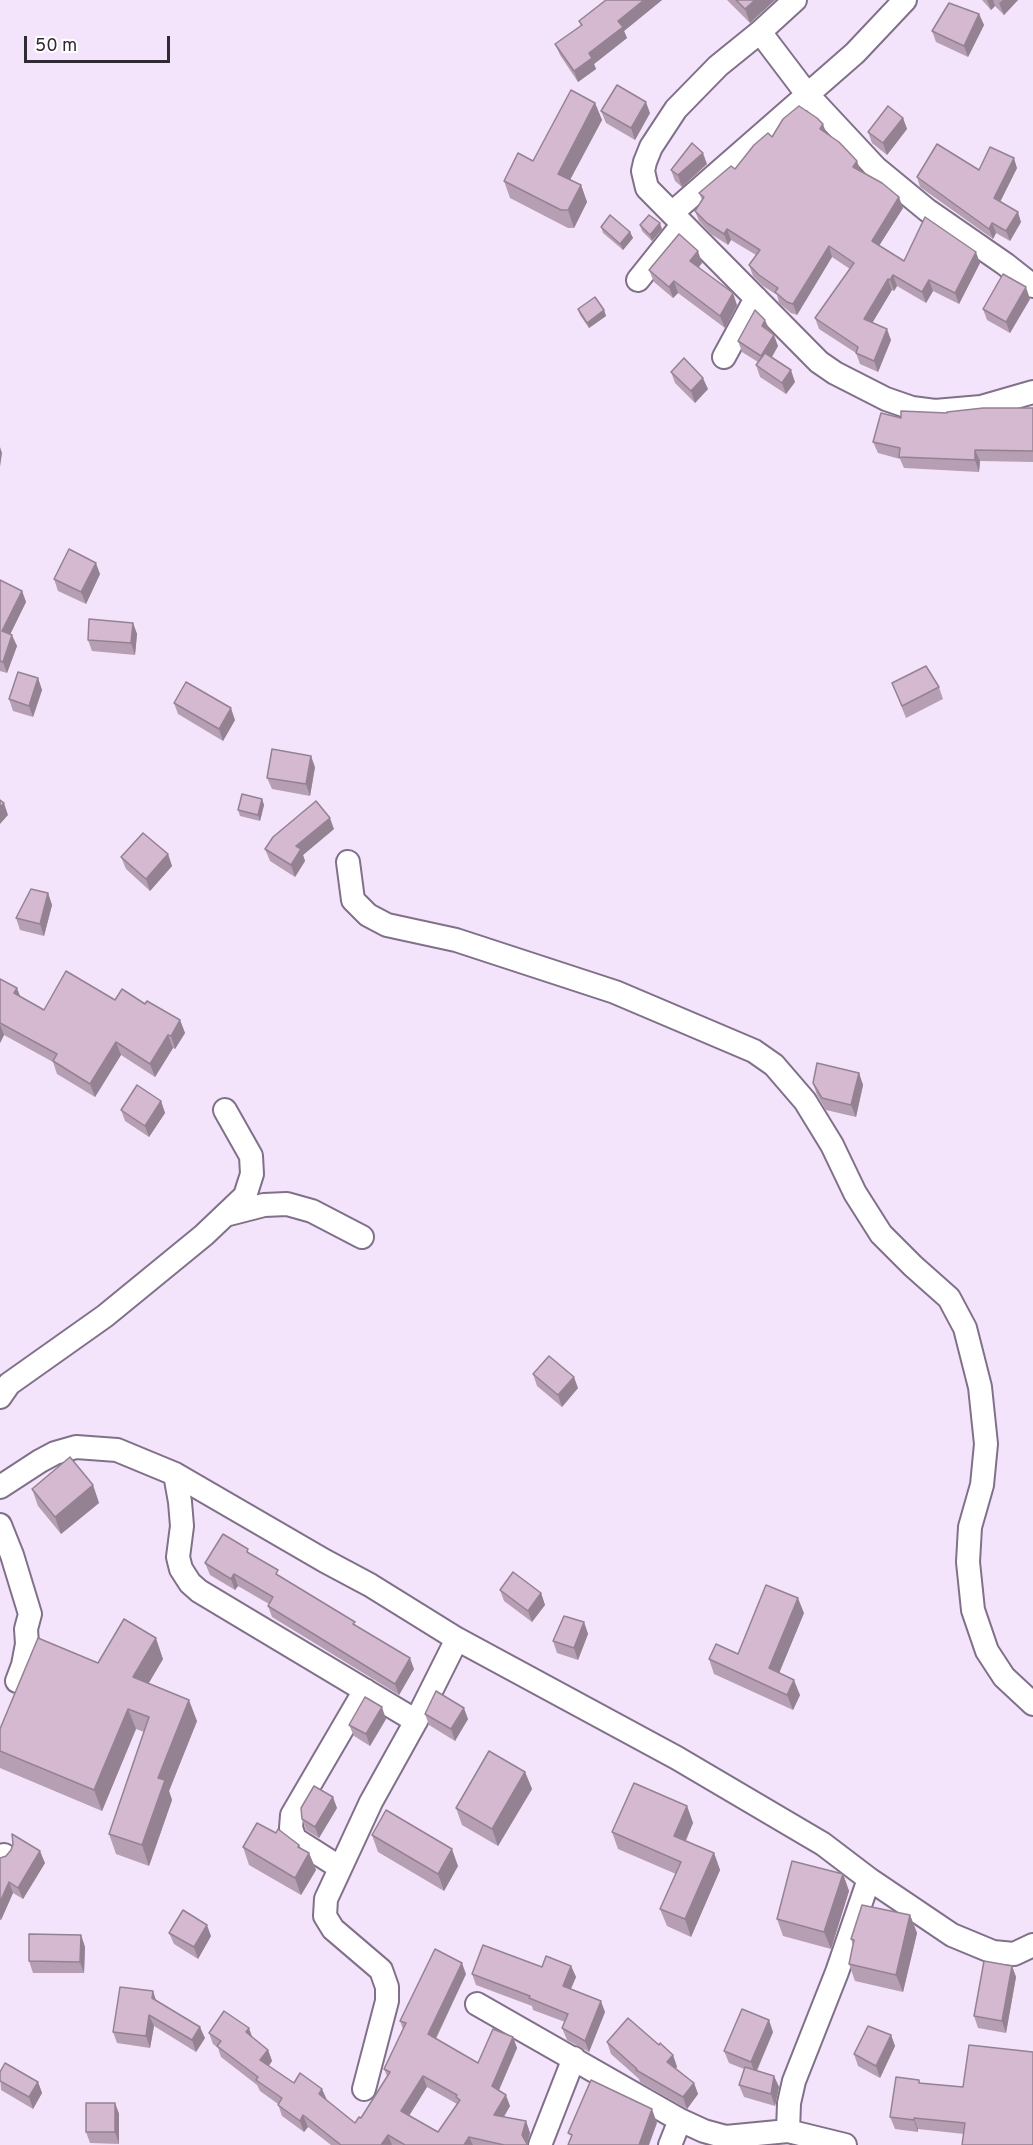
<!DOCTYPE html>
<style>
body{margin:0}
#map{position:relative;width:1033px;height:2145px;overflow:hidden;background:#f3e4fc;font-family:Overpass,sans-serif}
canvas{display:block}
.scale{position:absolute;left:24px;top:36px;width:146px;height:27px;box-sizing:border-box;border:3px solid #302a34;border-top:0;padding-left:8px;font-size:18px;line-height:21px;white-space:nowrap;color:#302a34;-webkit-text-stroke:4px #fff;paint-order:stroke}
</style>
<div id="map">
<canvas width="1033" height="2145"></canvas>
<div class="scale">50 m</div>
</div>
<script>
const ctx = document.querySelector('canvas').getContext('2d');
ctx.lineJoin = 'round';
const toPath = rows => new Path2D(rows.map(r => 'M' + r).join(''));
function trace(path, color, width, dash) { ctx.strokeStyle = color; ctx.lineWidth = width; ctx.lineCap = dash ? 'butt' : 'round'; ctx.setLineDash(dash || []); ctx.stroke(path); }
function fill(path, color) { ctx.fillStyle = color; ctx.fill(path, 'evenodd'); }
const minor = toPath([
 [795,0,760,32,718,66,676,109,651,147,645,162,643,171,647,188,819,362,835,373,886,399,912,408,935,411,981,407,1033,392],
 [760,32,807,94,876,168,927,210,1005,264,1033,286],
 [672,213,855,53,905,0],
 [638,280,682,225],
 [724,357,756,298],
 [348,862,353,900,368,915,387,925,456,940,615,992,754,1051,774,1065,805,1101,832,1145,855,1193,881,1234,913,1266,949,1298,965,1328,980,1387,986,1444,982,1485,970,1527,968,1562,973,1610,987,1651,1004,1677,1033,1704],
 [229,1214,264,1205,287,1204,312,1211,362,1237],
 [0,1397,9,1384,105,1316,204,1235,245,1196,252,1174,251,1156,225,1110],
 [175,1474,180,1502,182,1526,178,1557,181,1569,190,1583,199,1591,416,1721],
 [0,1487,40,1461,55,1453,76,1447,117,1450,175,1474,325,1561,370,1585,457,1639,677,1758,823,1844,869,1879,952,1935,993,1952,1014,1954,1033,1945],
 [0,1525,12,1555,30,1614,26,1629,27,1644,23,1665,17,1681],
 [0,1857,4,1855],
 [339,1867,295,1839,291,1828,292,1815,365,1690],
 [477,2004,680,2120,704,2131,726,2137,788,2131,845,2145],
 [364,2089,387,2001,387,1987,381,1970,333,1929,325,1916,326,1899,371,1802,416,1721,457,1639],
 [788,2131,789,2103,794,2081,837,1972,869,1879],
 [540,2145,574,2058],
 [670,2145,680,2120]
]);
trace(minor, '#80708a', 26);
trace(minor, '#fff', 22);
fill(toPath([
 [606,0,662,0,624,31,627,38,594,64,596,69,578,82,560,55,555,44,581,26,579,21],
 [727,0,775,0,750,23],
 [982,0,1018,0,1004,15,995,6,991,10],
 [979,14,984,25,968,57,936,42,932,31],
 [595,103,602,120,570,180,581,185,587,202,574,228,568,228,510,198,504,181,533,161],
 [601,111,650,113,635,140,606,123],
 [903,118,907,129,887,155,872,143,868,132],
 [826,133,861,171,903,208,879,246,904,261,980,263,959,304,933,291,926,303,897,286,894,291,892,290,872,323,891,340,878,372,860,364,856,353,819,329,815,318,850,269,832,257,797,315,791,313,779,303,777,295,763,286,753,276,749,265,756,255,731,240,728,245,711,234,699,221,695,211,702,200,699,193,735,169,772,137],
 [707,164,682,187,675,181,671,170],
 [1017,168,1000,202,1021,222,1010,241,996,233,993,239,920,187,917,177,979,170],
 [640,225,662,229,652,241,642,231],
 [601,227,630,232,633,238,623,250,603,233],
 [702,263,698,268,737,305,725,328,678,293,673,298,654,282,649,270],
 [1030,299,1010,333,987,320,983,309],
 [578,309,604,310,606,316,589,328,580,315],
 [769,332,778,346,772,357,795,382,786,394,760,377,756,365,758,362,742,352,738,341],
 [671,372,708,389,695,403,675,383],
 [1033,408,1033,462,980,461,979,472,904,468,900,459,878,453,873,442,901,418,947,413],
 [100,574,86,604,58,591,54,579],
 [0,580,22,591,26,602,10,634,17,646,7,673,0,671],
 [133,623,137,634,135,655,92,651,88,640],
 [38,678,42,690,33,717,13,711,9,699],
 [892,683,939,687,943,699,906,718],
 [174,703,235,720,223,741,178,714],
 [315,767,310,796,272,789,267,778],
 [262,799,264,805,260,821,240,816,238,810],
 [334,829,303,855,305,861,295,877,270,861,265,849],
 [168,854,172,866,150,891,126,869,121,857],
 [48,893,52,905,44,936,20,930,16,918],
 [0,979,20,996,44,1010,115,1000,180,1020,185,1033,175,1049,173,1048,155,1077,121,1055,95,1097,57,1074,53,1062,4,1035,0,1043],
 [859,1073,863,1085,856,1117,826,1110,817,1095,813,1083],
 [161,1101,165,1113,149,1137,125,1121,121,1110],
 [533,1374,578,1388,562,1407,537,1386],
 [93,1485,99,1503,61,1534,38,1506,32,1489],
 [250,1554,281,1577,356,1626,414,1669,399,1695,272,1617,268,1606,269,1604,238,1586,235,1590,210,1575,205,1563],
 [500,1590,541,1593,545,1605,532,1622,504,1601],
 [804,1613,779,1673,800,1695,793,1710,714,1674,709,1659,738,1654],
 [584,1622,588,1634,578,1660,557,1653,553,1641],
 [163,1659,148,1684,197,1721,169,1791,172,1800,149,1866,116,1854,109,1834,144,1732,136,1729,102,1811,0,1768,0,1729,98,1663],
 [425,1714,468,1719,455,1741,429,1725],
 [386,1719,370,1746,354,1736,349,1725],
 [525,1772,532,1789,498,1846,462,1825,456,1808],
 [687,1806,693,1823,686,1841,714,1853,720,1870,691,1937,667,1926,660,1909,676,1874,618,1849,612,1832],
 [337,1808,319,1838,306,1830,302,1819],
 [276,1833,299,1845,301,1848,309,1853,316,1870,301,1895,249,1865,243,1847],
 [372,1835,458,1866,444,1891,378,1852],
 [0,1858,45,1863,23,1899,13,1893,1,1920,0,1920],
 [843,1874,849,1891,831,1949,783,1936,777,1919],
 [910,1915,917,1933,903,1992,855,1981,849,1964,853,1945,851,1939],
 [169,1933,211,1936,198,1959,174,1944],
 [81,1935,85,1947,84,1973,33,1973,29,1961],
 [571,1966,576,1977,571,1989,605,2012,589,2052,567,2040,562,2028,565,2022,533,2010,532,2006,476,1985,472,1974,542,1967],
 [1012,1966,1016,1977,1006,2033,978,2028,974,2016],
 [466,1974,436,2039,478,2063,513,2037,517,2048,499,2090,510,2106,504,2117,526,2121,530,2133,527,2144,528,2145,331,2145,308,2127,304,2132,282,2116,278,2104,260,2091,257,2085,221,2057,218,2048,213,2044,209,2033,252,2038,268,2050,272,2061,269,2066,294,2083,327,2101,355,2123,361,2118,387,2076,384,2069,403,2029,400,2021],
 [427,2087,457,2104,438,2132,409,2116],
 [156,2001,205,2038,196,2052,154,2026,150,2048,117,2043,113,2032],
 [773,2032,757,2071,774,2076,779,2087,775,2106,744,2097,739,2085,744,2069,729,2063,724,2051],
 [891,2035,895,2046,880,2078,858,2066,854,2054],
 [607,2042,659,2045,673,2055,677,2067,676,2068,694,2083,698,2094,687,2109,640,2082,639,2079,611,2054],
 [1033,2052,964,2134,918,2129,918,2132,895,2129,890,2117,919,2080,920,2083,963,2087],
 [0,2072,38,2082,42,2093,33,2109,1,2090],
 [115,2103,119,2114,119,2144,90,2143,86,2132]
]), '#b69fb3');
fill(toPath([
 [644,0,662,0,624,31,627,38,594,64,596,69,578,82,574,71,589,53,618,21],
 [755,0,775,0,750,23,745,9],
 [987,0,993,0,995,6,991,10],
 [1003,0,1018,0,1004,15,999,3],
 [979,14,984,25,968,57,964,46],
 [646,102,650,113,635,140,631,128],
 [595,103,602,120,564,191,558,174],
 [903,118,907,129,887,155,883,143],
 [823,124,827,135,820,129],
 [703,153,707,164,682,187,678,175],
 [1014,158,1017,168,997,208,994,198],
 [857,161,861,172,853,167],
 [581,185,587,202,574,228,568,210],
 [899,197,903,208,875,252,872,241],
 [1018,212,1021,222,1010,241,1006,231],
 [660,223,662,229,652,241,650,235],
 [992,223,996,233,993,239,989,229],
 [727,229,731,240,728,245,724,234],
 [630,232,633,238,623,250,620,244],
 [829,246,832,257,797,315,793,304],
 [698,251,702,263,694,273,690,261],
 [976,252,980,263,959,304,955,293],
 [893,275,897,286,894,291,890,280],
 [888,279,892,290,868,330,864,319],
 [929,280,933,291,926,303,922,292],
 [674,281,678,293,673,298,669,287],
 [1026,287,1030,299,1010,333,1006,322],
 [733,293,737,305,725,328,720,316],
 [604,310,606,316,589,328,587,323],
 [765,320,770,331,762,326],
 [887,329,891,340,878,372,874,361],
 [774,335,778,346,766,367,761,356],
 [791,370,795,382,786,394,782,383],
 [703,378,708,389,695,403,691,391],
 [0,447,2,453,0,467],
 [975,450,980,461,979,472,975,460],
 [96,563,100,574,86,604,81,592],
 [22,591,26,602,6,643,2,631],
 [133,623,137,634,135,655,131,643],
 [12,635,17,646,7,673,3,662],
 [38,678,42,690,33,717,29,706],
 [231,708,235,720,223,741,219,729],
 [311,756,315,767,310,796,306,784],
 [262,799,264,805,260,821,258,815],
 [4,803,8,815,0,824,0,807],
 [330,818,334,829,303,855,305,861,295,877,291,865,296,846],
 [168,854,172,866,150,891,146,879],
 [48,893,52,905,44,936,40,924],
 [17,988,22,1001,14,993],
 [180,1020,185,1033,175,1049,171,1036],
 [0,1024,4,1035,0,1043],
 [168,1035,173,1048,155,1077,150,1064],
 [116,1042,121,1055,95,1097,90,1084],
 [859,1073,863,1085,856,1117,851,1105],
 [161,1101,165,1113,149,1137,145,1126],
 [574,1377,578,1388,562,1407,558,1395],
 [93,1485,99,1503,61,1534,55,1517],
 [234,1574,238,1586,235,1590,231,1579],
 [541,1593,545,1605,532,1622,528,1611],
 [798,1598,804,1613,775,1683,769,1668],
 [584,1622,588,1634,578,1660,574,1648],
 [156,1638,163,1659,140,1698,133,1677],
 [410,1658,414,1669,399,1695,395,1684],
 [794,1680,800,1695,793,1710,787,1695],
 [189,1700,197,1721,169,1791,172,1800,149,1866,142,1845,158,1778],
 [382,1707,386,1719,370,1746,366,1734],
 [464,1708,468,1719,455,1741,451,1729],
 [128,1709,136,1729,102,1811,94,1790],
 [525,1772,532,1789,498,1846,492,1829],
 [333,1797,337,1808,319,1838,315,1827],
 [687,1806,693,1823,680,1853,674,1836],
 [299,1845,305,1860,309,1853,316,1870,301,1895,295,1878,298,1847],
 [452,1849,458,1866,444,1891,438,1874],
 [40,1851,45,1863,23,1899,18,1888],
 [714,1853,720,1870,691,1937,685,1919],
 [843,1874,849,1891,831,1949,824,1932],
 [9,1882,13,1893,1,1920,0,1917,0,1902],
 [910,1915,917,1933,903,1992,896,1975],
 [207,1925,211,1936,198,1959,194,1947],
 [81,1935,85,1947,84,1973,80,1962],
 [462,1963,466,1974,432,2046,428,2034],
 [571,1966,576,1977,567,1997,563,1986],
 [1012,1966,1016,1977,1006,2033,1002,2021],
 [153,1991,157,2003,152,1998],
 [601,2001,605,2012,589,2052,585,2041],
 [149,2015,154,2026,150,2048,146,2036],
 [769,2020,773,2032,755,2074,751,2062],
 [200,2027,205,2038,196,2052,192,2040],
 [249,2028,253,2039,246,2032],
 [891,2035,895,2046,880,2078,876,2066],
 [513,2037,517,2048,496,2097,492,2086],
 [268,2050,272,2061,264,2071,260,2060],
 [673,2055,677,2067,671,2073,667,2062],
 [423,2076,427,2087,405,2122,401,2111],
 [774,2076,779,2087,775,2106,771,2094],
 [38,2082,42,2093,33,2109,29,2097],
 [694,2083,698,2094,687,2109,683,2097],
 [322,2089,327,2100,319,2094],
 [506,2095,510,2106,498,2126,494,2115],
 [115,2103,119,2114,119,2144,115,2132],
 [652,2109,657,2123,649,2145,639,2145],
 [303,2115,308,2127,304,2132,300,2121],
 [914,2118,918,2129,918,2132,914,2120],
 [526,2121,530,2133,527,2144,528,2145,526,2145,522,2135],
 [388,2135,392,2145,381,2145],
 [469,2137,473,2145,464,2145]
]), '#948292');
const building = toPath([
 [606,0,644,0,618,21,623,27,589,53,592,58,574,71,555,44,582,25,579,21,606,0],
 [736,0,755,0,745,9,736,0],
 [949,3,979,14,964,46,932,31,949,3],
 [617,85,646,102,631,128,601,111,617,85],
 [571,90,595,103,558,174,581,185,568,210,561,210,504,181,518,153,533,161,571,90],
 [799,106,817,118,823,124,820,129,839,142,857,161,853,167,882,183,899,197,872,241,904,261,925,217,976,252,955,293,929,280,922,292,893,275,890,280,888,279,864,319,887,329,874,361,856,353,858,347,815,318,854,263,829,246,793,304,787,302,775,292,778,288,759,275,749,265,760,250,727,229,724,234,707,223,695,211,704,197,699,193,731,166,735,169,754,145,768,133,772,137,783,119,799,106],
 [888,106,903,118,883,143,868,132,888,106],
 [692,143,703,153,678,175,671,170,692,143],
 [937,144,979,170,990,147,1014,158,994,198,1018,212,1006,231,992,223,989,229,917,177,937,144],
 [610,215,630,232,620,244,601,227,610,215],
 [649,215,660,223,650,235,640,225,649,215],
 [679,234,698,251,690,261,733,293,720,316,674,281,669,287,649,270,679,234],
 [1003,274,1026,287,1006,322,983,309,1003,274],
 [595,297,604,310,587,323,578,309,595,297],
 [755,310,765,320,762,326,774,335,761,356,738,341,755,310],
 [765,353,791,370,782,383,756,365,765,353],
 [684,358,703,378,691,391,671,372,684,358],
 [983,408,1033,408,1033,451,975,450,975,460,899,457,900,448,873,442,881,413,901,418,901,411,947,413,947,412,983,408],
 [69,549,96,563,81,592,54,579,69,549],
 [0,580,22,591,2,631,12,635,3,662,0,661,0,580],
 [89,619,133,623,131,643,88,640,89,619],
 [926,666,939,687,902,706,892,683,926,666],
 [18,672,38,678,29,706,9,699,18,672],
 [186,682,231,708,219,729,174,703,186,682],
 [272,749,311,756,306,784,267,778,272,749],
 [242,794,262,799,258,815,238,810,242,794],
 [0,800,4,803,0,807,0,800],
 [316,801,330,818,296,846,301,849,291,865,265,849,273,837,316,801],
 [143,833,168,854,146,879,121,857,143,833],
 [31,889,48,893,40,924,16,918,31,889],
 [66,971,115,1000,122,989,145,1004,147,1001,180,1020,171,1036,168,1035,150,1064,116,1042,90,1084,53,1061,57,1054,0,1023,0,979,17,988,14,993,44,1010,66,971],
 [817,1063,859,1073,851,1105,822,1098,813,1083,817,1063],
 [137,1085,161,1101,145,1126,121,1110,137,1085],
 [549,1356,574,1377,558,1395,533,1374,549,1356],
 [70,1457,93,1485,55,1517,32,1489,70,1457],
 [223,1534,248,1549,247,1552,278,1570,276,1574,355,1622,353,1624,410,1658,395,1684,268,1606,273,1597,234,1574,231,1579,205,1563,223,1534],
 [513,1572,541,1593,528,1611,500,1590,513,1572],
 [766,1585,798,1598,769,1668,794,1680,787,1695,709,1659,716,1644,738,1654,766,1585],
 [564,1616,584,1622,574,1648,553,1641,564,1616],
 [124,1619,156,1638,133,1677,189,1700,158,1778,165,1780,142,1845,109,1834,149,1717,128,1709,94,1790,0,1751,0,1729,38,1638,98,1663,124,1619],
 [436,1691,464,1708,451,1729,425,1714,436,1691],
 [365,1697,382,1707,366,1734,349,1725,365,1697],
 [489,1751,525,1772,492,1829,456,1808,489,1751],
 [634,1783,687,1806,674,1836,714,1853,685,1919,660,1909,681,1862,612,1832,634,1783],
 [314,1786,333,1797,315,1827,302,1819,301,1808,314,1786],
 [386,1810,452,1849,438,1874,372,1835,386,1810],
 [257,1823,276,1833,278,1829,299,1845,298,1847,309,1853,295,1878,243,1847,257,1823],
 [12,1834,40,1851,18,1888,9,1882,0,1902,0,1858,6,1856,11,1850,13,1844,12,1834],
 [792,1861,843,1874,824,1932,777,1919,792,1861],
 [862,1905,910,1915,896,1975,849,1964,854,1940,851,1939,862,1905],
 [183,1910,207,1925,194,1947,169,1933,183,1910],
 [29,1934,81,1935,80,1962,29,1961,29,1934],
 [483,1945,542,1967,546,1956,571,1966,563,1986,601,2001,585,2041,562,2028,568,2014,529,1998,530,1996,472,1974,483,1945],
 [435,1949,462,1963,428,2034,478,2063,493,2029,513,2037,492,2086,506,2095,494,2115,526,2121,522,2135,527,2144,527,2145,504,2145,469,2137,464,2145,405,2145,388,2135,381,2145,341,2145,303,2115,300,2121,278,2105,282,2098,256,2080,258,2077,217,2046,221,2041,209,2033,224,2011,249,2028,246,2032,268,2050,260,2060,294,2083,300,2073,322,2089,319,2094,355,2123,359,2117,361,2118,390,2072,384,2069,406,2023,400,2021,435,1949],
 [423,2076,457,2095,456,2097,460,2100,438,2132,401,2111,423,2076],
 [984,1961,1012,1966,1002,2021,974,2016,984,1961],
 [120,1987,153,1991,152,1998,200,2027,192,2040,149,2015,146,2036,113,2032,120,1987],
 [742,2009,769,2020,751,2062,724,2051,742,2009],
 [628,2018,659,2045,660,2043,673,2055,667,2062,694,2083,683,2097,636,2070,637,2069,607,2042,628,2018],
 [868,2026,891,2035,876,2066,854,2054,868,2026],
 [969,2045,1033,2052,1033,2145,962,2145,965,2123,914,2118,914,2120,890,2117,896,2077,919,2080,919,2083,963,2087,969,2045],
 [5,2063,38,2082,29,2097,0,2081,0,2072,5,2063],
 [745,2067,774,2076,771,2094,739,2085,745,2067],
 [591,2080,652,2109,639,2145,568,2145,572,2135,568,2133,591,2080],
 [86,2103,115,2103,115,2132,86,2132,86,2103]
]);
fill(building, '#d4b9d0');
trace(building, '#948292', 1.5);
</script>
